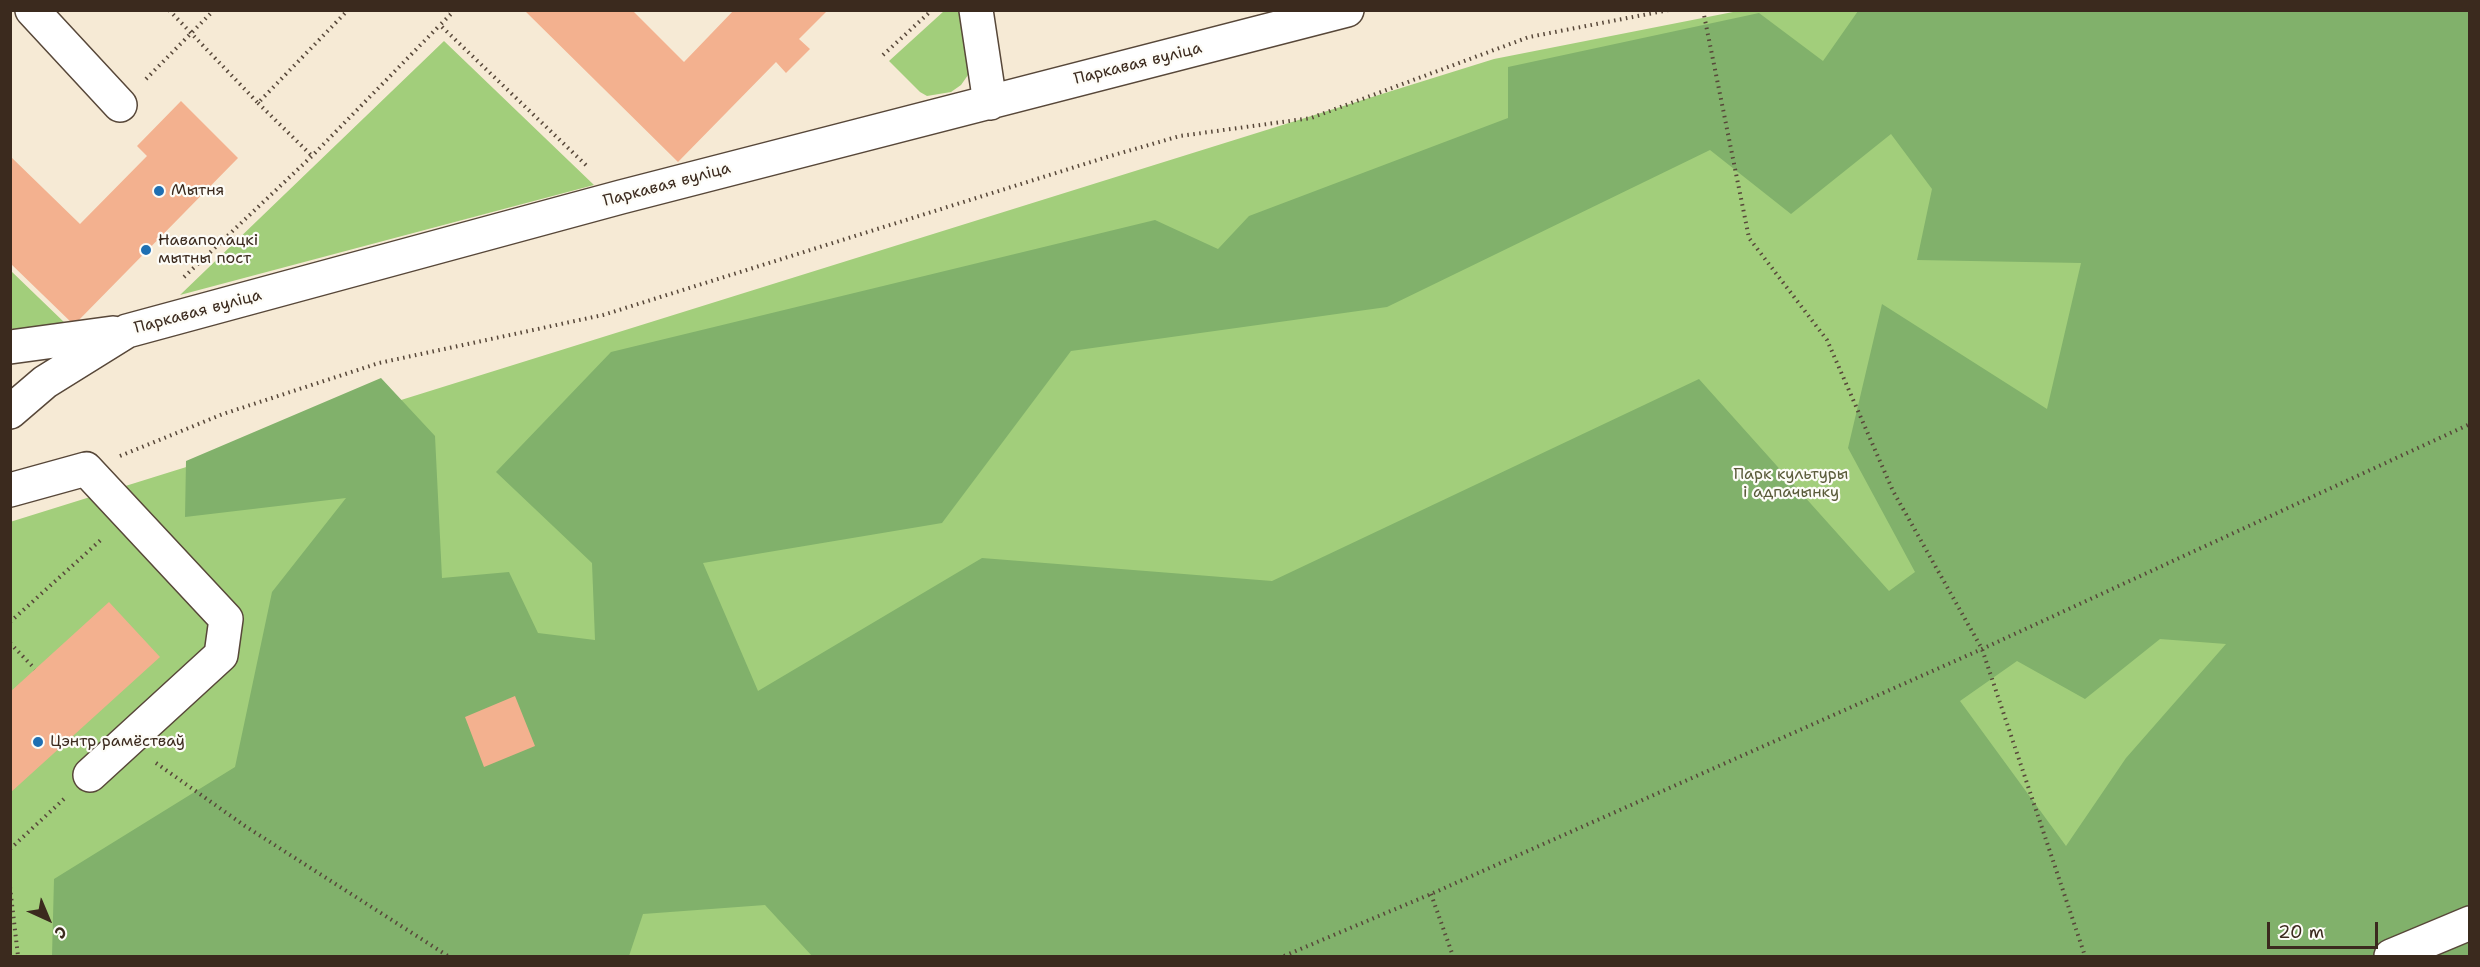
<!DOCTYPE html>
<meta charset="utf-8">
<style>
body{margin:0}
#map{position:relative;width:2480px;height:967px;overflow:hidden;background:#f6ead5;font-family:"Shantell Sans",sans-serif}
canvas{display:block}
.frame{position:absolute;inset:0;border:12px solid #3b2a1e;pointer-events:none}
.north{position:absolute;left:18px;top:889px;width:60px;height:60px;-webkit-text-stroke:4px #fdfcf7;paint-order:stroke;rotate:136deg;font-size:16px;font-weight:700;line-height:24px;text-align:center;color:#3b2a1e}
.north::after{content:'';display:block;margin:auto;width:21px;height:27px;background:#3b2a1e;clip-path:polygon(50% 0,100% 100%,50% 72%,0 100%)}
.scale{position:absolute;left:2267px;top:922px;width:111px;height:27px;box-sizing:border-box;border:3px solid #3b2a1e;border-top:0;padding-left:8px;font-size:18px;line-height:21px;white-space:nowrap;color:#3b2a1e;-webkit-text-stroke:4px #fdfcf7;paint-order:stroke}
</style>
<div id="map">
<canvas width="2480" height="967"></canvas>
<div class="frame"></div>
<div class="north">С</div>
<div class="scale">20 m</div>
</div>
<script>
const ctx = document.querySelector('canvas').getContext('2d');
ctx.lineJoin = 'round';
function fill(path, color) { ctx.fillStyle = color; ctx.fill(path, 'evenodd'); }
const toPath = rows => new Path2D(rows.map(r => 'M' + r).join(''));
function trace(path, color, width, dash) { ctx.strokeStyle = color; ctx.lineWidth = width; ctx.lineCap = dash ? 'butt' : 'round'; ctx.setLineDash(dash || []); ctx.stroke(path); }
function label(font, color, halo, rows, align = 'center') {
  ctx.font = font + ' "Shantell Sans",sans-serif'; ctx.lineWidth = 4.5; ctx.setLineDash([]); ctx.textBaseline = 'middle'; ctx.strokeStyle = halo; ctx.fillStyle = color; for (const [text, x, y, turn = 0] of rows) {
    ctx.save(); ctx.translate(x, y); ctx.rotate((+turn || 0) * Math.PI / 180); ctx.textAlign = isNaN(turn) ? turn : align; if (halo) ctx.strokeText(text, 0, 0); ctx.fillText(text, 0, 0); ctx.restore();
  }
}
fill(toPath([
 [944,11,964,11,972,62,968,75,961,85,951,92,927,96,920,92,889,61],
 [1738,11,2469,11,2469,956,11,956,10,522,1494,59],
 [444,41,594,185,180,295],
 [10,270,66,324,18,335,11,327]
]), '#a2ce7b');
fill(toPath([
 [1858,11,2469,11,2469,956,812,956,765,905,643,914,629,956,52,956,54,879,235,767,272,592,346,498,185,517,186,461,381,378,435,436,442,578,509,572,538,633,595,640,592,563,496,472,611,352,1155,220,1218,249,1249,216,1508,118,1508,67,1759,13,1823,61],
 [1891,134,1932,189,1917,260,2081,263,2047,409,1882,304,1848,448,1915,572,1889,591,1699,379,1272,581,982,558,758,691,703,563,942,523,1071,351,1387,307,1710,150,1791,214],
 [2160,639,2226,644,2126,758,2066,846,1960,701,2017,661,2085,699]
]), '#81b16b');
fill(toPath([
 [524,10,632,10,684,62,734,10,828,10,799,39,810,49,786,73,776,62,678,162],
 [181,101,238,158,74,325,10,263,10,156,80,224,147,156,137,146],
 [109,602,160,657,10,793,10,692],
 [515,696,535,746,484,767,465,717]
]), '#f3b18f');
const minor = toPath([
 [32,10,120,105],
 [976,10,990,103],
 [10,347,113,333],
 [10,412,45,382,127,331,621,197,1347,10],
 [10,490,86,469,226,619,221,655,90,775],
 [2391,956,2470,923]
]);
trace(minor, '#574739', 36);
trace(toPath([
 [169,10,258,103,348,10],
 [449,10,452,13,440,25,589,168],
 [1703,10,1749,238,1827,340,1893,491,1982,649,2085,956],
 [883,55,932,10],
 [146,79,214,10],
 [258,103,312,156],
 [184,277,312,156,440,25],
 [120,456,223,414,379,363,603,315,1107,157,1180,136,1311,118,1529,37,1669,10],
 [10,622,103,538],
 [10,643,35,669],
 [156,763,245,826,448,956],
 [10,849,65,798],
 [10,887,18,956],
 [1431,894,1453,956],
 [1284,956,1431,894,1982,649,2470,424]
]), '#574739', 4, [1.5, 4.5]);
trace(minor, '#fff', 33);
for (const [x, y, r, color] of [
 [159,191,6,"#1f6fb2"],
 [146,250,6,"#1f6fb2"],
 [38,742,6,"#1f6fb2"]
]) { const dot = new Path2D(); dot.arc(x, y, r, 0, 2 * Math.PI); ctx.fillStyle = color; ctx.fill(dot); trace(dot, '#fdfcf7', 2); }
label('16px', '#3b2a1e', '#fdfcf7', [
 ["Паркавая вуліца",1138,64,-14],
 ["Паркавая вуліца",667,185,-15],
 ["Паркавая вуліца",198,312,-15]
]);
label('16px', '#3b2a1e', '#fdfcf7', [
 ["Мытня",171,191],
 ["Наваполацкі",158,241],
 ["мытны пост",158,259],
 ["Цэнтр рамёстваў",50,742]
], 'left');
label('16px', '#5a5b3a', '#fdfcf7', [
 ["Парк культуры",1791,475],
 ["і адпачынку",1791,493]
]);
</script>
